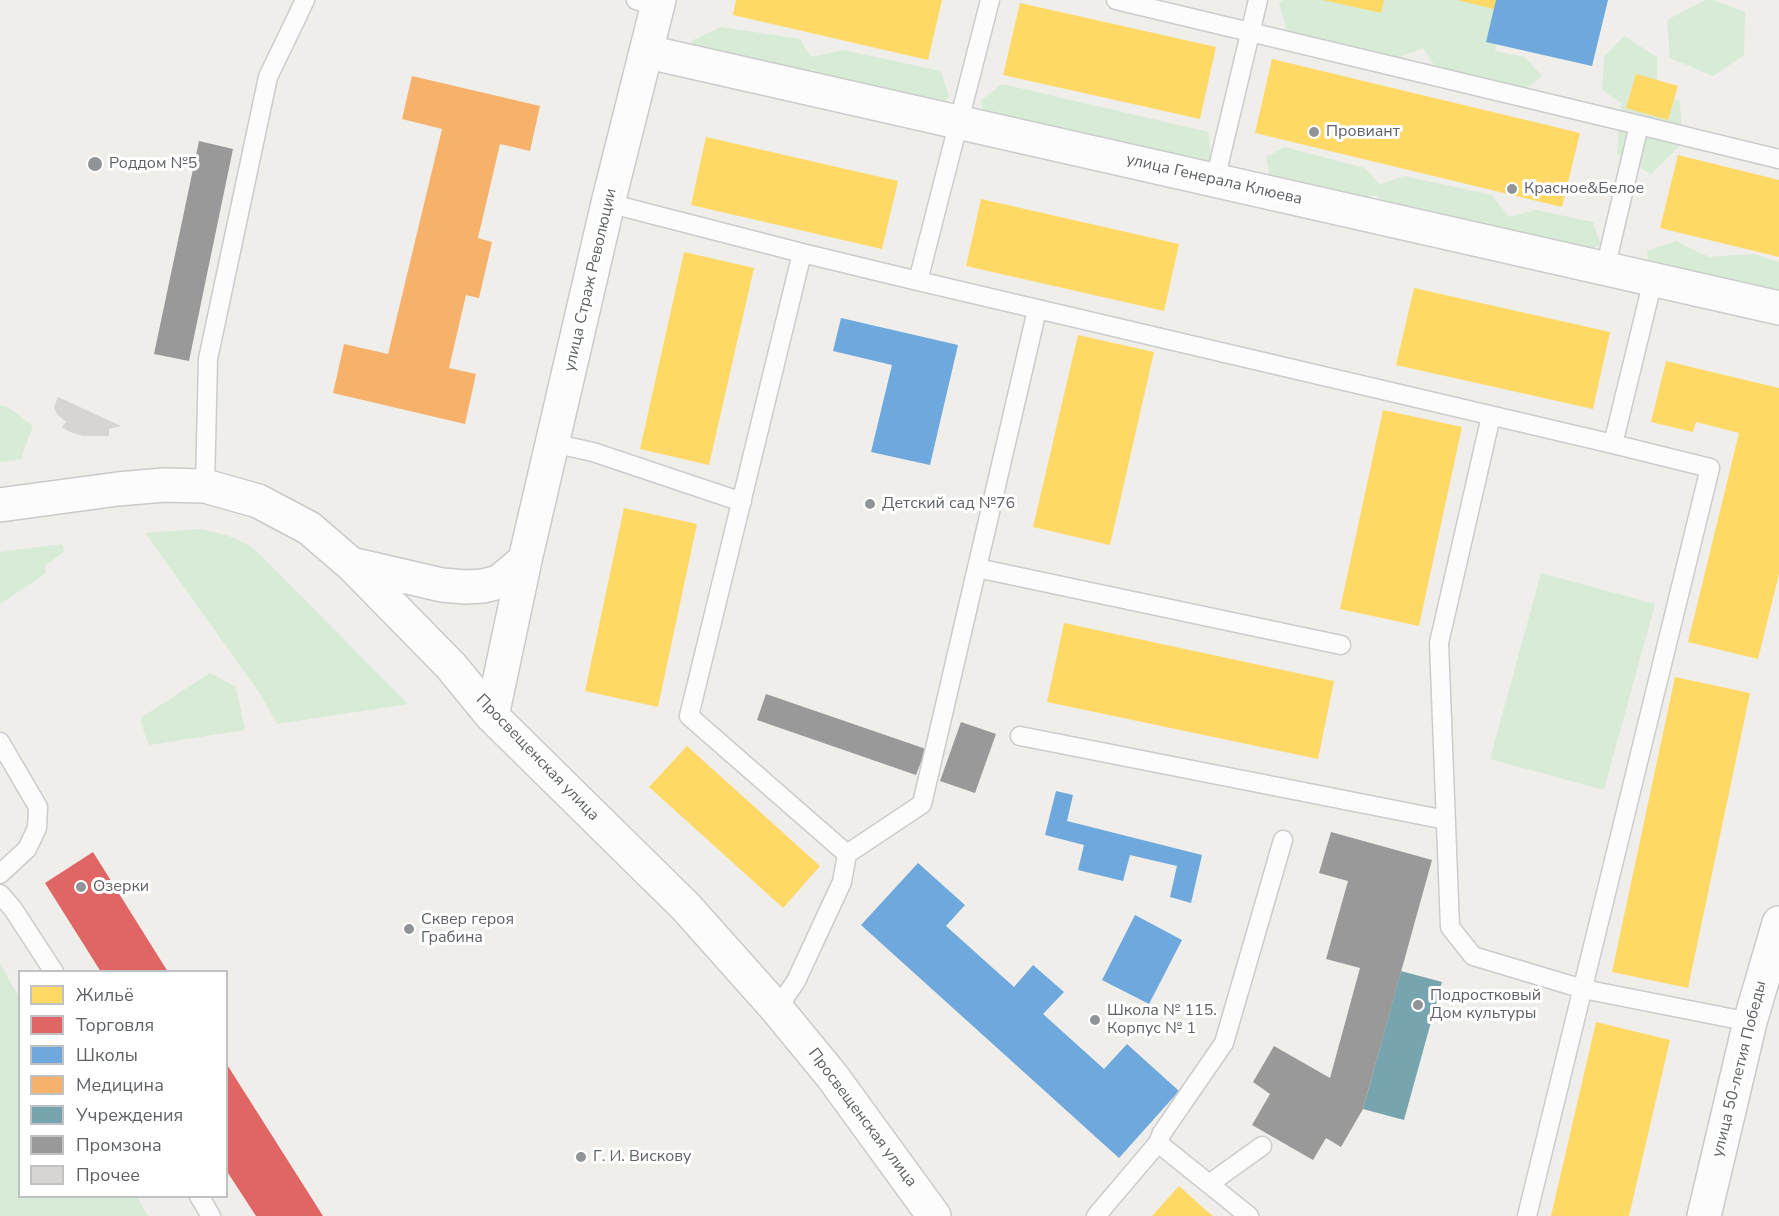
<!DOCTYPE html>
<meta charset="utf-8">
<style>
body{margin:0}
#map{position:relative;width:1779px;height:1216px;overflow:hidden;background:#efeeea;font-family:"Nunito Sans",sans-serif}
canvas{display:block}
.legend{position:absolute;left:18px;top:970px;width:210px;height:228px;box-sizing:border-box;background:#fff;border:2px solid #bfc1c3;margin:0;padding:8px 10px;list-style:none;font-size:18px;color:#5f6368}
.legend li{display:flex;align-items:center;gap:12px;height:30px}
.legend b{width:30px;border:2px solid #bfc1c3}
</style>
<div id="map">
<canvas width="1779" height="1216"></canvas>
<ul class="legend">
<li><b style="height:16px;background:#ffd966"></b>Жильё</li>
<li><b style="height:16px;background:#e06666"></b>Торговля</li>
<li><b style="height:16px;background:#6fa8dc"></b>Школы</li>
<li><b style="height:16px;background:#f6b26b"></b>Медицина</li>
<li><b style="height:16px;background:#76a5af"></b>Учреждения</li>
<li><b style="height:16px;background:#999"></b>Промзона</li>
<li><b style="height:16px;background:#d6d5d3"></b>Прочее</li>
</ul>
</div>
<script>
const ctx = document.querySelector('canvas').getContext('2d');
ctx.lineJoin = 'round';
function fill(path, color) { ctx.fillStyle = color; ctx.fill(path, 'evenodd'); }
const toPath = rows => new Path2D(rows.map(r => 'M' + r).join(''));
function trace(path, color, width, dash) { ctx.strokeStyle = color; ctx.lineWidth = width; ctx.lineCap = dash ? 'butt' : 'round'; ctx.setLineDash(dash || []); ctx.stroke(path); }
function label(font, color, halo, rows, align = 'center') {
  ctx.font = font + ' "Nunito Sans",sans-serif'; ctx.lineWidth = 6; ctx.setLineDash([]); ctx.textBaseline = 'middle'; ctx.strokeStyle = halo; ctx.fillStyle = color; for (const [text, x, y, turn = 0] of rows) {
    ctx.save(); ctx.translate(x, y); ctx.rotate((+turn || 0) * Math.PI / 180); ctx.textAlign = isNaN(turn) ? turn : align; if (halo) ctx.strokeText(text, 0, 0); ctx.fillText(text, 0, 0); ctx.restore();
  }
}
fill(toPath([
 [1283,0,1501,0,1507,5,1495,51,1525,57,1542,76,1521,92,1439,72,1423,48,1386,63,1288,35,1279,3],
 [1706,0,1714,0,1745,12,1744,55,1713,76,1670,58,1667,20],
 [721,27,800,39,811,57,843,50,941,71,949,97,931,111,827,91,813,69,782,84,707,69,691,41],
 [1624,36,1657,57,1657,92,1680,101,1682,144,1651,174,1617,154,1621,103,1602,90,1604,57],
 [1002,84,1209,132,1211,169,991,128,980,101],
 [1285,147,1365,168,1380,184,1405,176,1492,195,1509,217,1536,210,1593,222,1601,245,1579,254,1532,245,1511,229,1494,238,1399,216,1376,195,1345,201,1271,183,1266,157],
 [1676,241,1709,257,1754,254,1779,262,1779,316,1650,275,1647,251],
 [0,405,9,408,33,426,23,452,23,459,0,462],
 [202,529,229,536,252,547,408,704,277,724,261,695,145,533],
 [63,544,64,552,45,566,45,574,0,604,0,552],
 [1541,573,1655,604,1604,790,1490,759],
 [210,673,236,687,245,730,149,745,141,723,142,717],
 [0,964,19,997,20,1196,137,1197,148,1216,0,1216]
]), '#d8ebd6');
fill(toPath([
 [736,0,942,0,928,60,733,15],
 [1323,0,1384,0,1381,13],
 [1457,0,1496,0,1494,9],
 [1020,3,1216,47,1200,119,1003,75],
 [1272,59,1580,133,1562,207,1255,133],
 [1636,74,1678,86,1668,120,1626,108],
 [706,137,898,181,882,249,691,205],
 [1678,155,1779,180,1779,257,1660,228],
 [981,199,1179,244,1164,311,966,266],
 [684,252,754,268,709,465,640,449],
 [1414,288,1610,332,1593,409,1396,365],
 [1078,335,1154,352,1110,545,1033,527],
 [1666,361,1779,388,1779,574,1758,659,1688,642,1739,433,1696,422,1693,432,1651,422],
 [1383,410,1462,427,1419,626,1340,609],
 [624,508,697,524,658,707,585,691],
 [1064,623,1334,681,1318,759,1047,702],
 [1675,677,1750,693,1688,988,1612,972],
 [687,746,820,866,783,908,649,787],
 [1596,1022,1670,1040,1629,1216,1551,1216],
 [1179,1186,1208,1212,1213,1216,1152,1216]
]), '#ffd966');
fill(toPath([
 [93,852,168,972,101,972,45,883],
 [226,1063,323,1216,256,1216,226,1170]
]), '#e06666');
fill(toPath([
 [1496,0,1608,0,1592,66,1486,42],
 [841,318,958,345,930,465,871,452,892,365,833,351],
 [1056,791,1073,795,1067,821,1202,855,1191,903,1170,897,1177,866,1130,855,1123,881,1078,870,1084,845,1045,835],
 [918,863,965,905,946,926,1014,987,1033,965,1064,992,1043,1014,1104,1069,1127,1044,1179,1091,1119,1158,861,925],
 [1135,915,1182,940,1149,1004,1102,980]
]), '#6fa8dc');
fill(toPath([
 [412,76,540,106,530,151,500,144,478,238,492,242,479,298,466,295,449,368,476,374,465,424,333,393,344,344,388,354,442,129,402,119]
]), '#f6b26b');
fill(toPath([
 [1401,971,1442,982,1404,1120,1363,1109]
]), '#76a5af');
fill(toPath([
 [199,141,233,149,189,361,154,354],
 [766,694,926,749,916,775,757,720],
 [961,722,996,734,975,793,940,781],
 [1331,832,1432,860,1363,1109,1341,1147,1326,1138,1313,1160,1252,1125,1270,1094,1253,1082,1274,1046,1330,1078,1360,968,1326,959,1348,881,1319,873]
]), '#999');
fill(toPath([
 [58,397,121,426,109,429,109,436,83,436,70,432,62,427,66,422,57,414,54,407]
]), '#d6d5d3');
const lane = toPath([
 [636,0,658,6],
 [990,0,918,281,1613,444],
 [1116,0,1639,125],
 [1215,180,1258,0],
 [608,203,802,253,689,716,847,854],
 [802,253,918,281],
 [1605,269,1639,125,1779,159],
 [1491,416,1439,643,1450,927,1473,956,1583,989,1750,1022],
 [552,443,593,452,742,502],
 [205,486,208,359,268,77,305,0],
 [977,568,1341,645],
 [1020,736,1446,820],
 [0,742,38,807,37,828,27,849,0,874],
 [0,894,13,909,54,972],
 [777,1009,796,981,842,882,847,854,922,804,1037,310],
 [1158,1143,1249,1216],
 [1209,1184,1262,1146],
 [199,1196,211,1216],
 [1096,1216,1158,1143,1162,1133,1224,1043,1283,840],
 [1527,1216,1710,468,1613,444,1653,280]
]);
const street = toPath([
 [648,52,1779,308]
]);
const secondary = toPath([
 [0,505,118,489,164,485,205,486,258,501,309,528,351,564,451,666,492,716,686,907,777,1009,832,1076,934,1216],
 [351,564,442,585,466,587,483,586,499,582,525,560],
 [492,716,525,560,608,203,659,0],
 [1704,1216,1750,1022,1779,923]
]);
trace(lane, '#cbcccc', 21);
trace(street, '#cbcccc', 36);
trace(secondary, '#cacacb', 36);
trace(lane, '#fdfcfc', 18);
trace(street, '#fdfcfc', 33);
trace(secondary, '#fdfcfc', 33);
for (const [x, y, r, color] of [
 [1314,132,6,"#919496"],
 [95,164,8,"#919496"],
 [1512,189,6,"#919496"],
 [870,504,6,"#919496"],
 [81,887,6,"#919496"],
 [409,929,6,"#919496"],
 [1418,1005,6,"#919496"],
 [1095,1020,6,"#919496"],
 [581,1157,6,"#919496"]
]) { const dot = new Path2D(); dot.arc(x, y, r, 0, 2 * Math.PI); ctx.fillStyle = color; ctx.fill(dot); trace(dot, '#fff', 2); }
label('16px', '#5f6368', '#fff', [
 ["Провиант",1326,132],
 ["Роддом №5",109,164],
 ["Красное&Белое",1524,189],
 ["Детский сад №76",882,504],
 ["Озерки",93,887],
 ["Сквер героя",421,920],
 ["Грабина",421,938],
 ["Подростковый",1430,996],
 ["Дом культуры",1430,1014],
 ["Школа № 115.",1107,1011],
 ["Корпус № 1",1107,1029],
 ["Г. И. Вискову",593,1157]
], 'left');
label('16px', '#5f6368', '#fff', [
 ["улица Генерала Клюева",1214,180,13],
 ["улица Страж Революции",591,280,-77],
 ["Просвещенская улица",537,758,46],
 ["улица 50-летия Победы",1740,1069,-76],
 ["Просвещенская улица",862,1118,53]
]);
</script>
